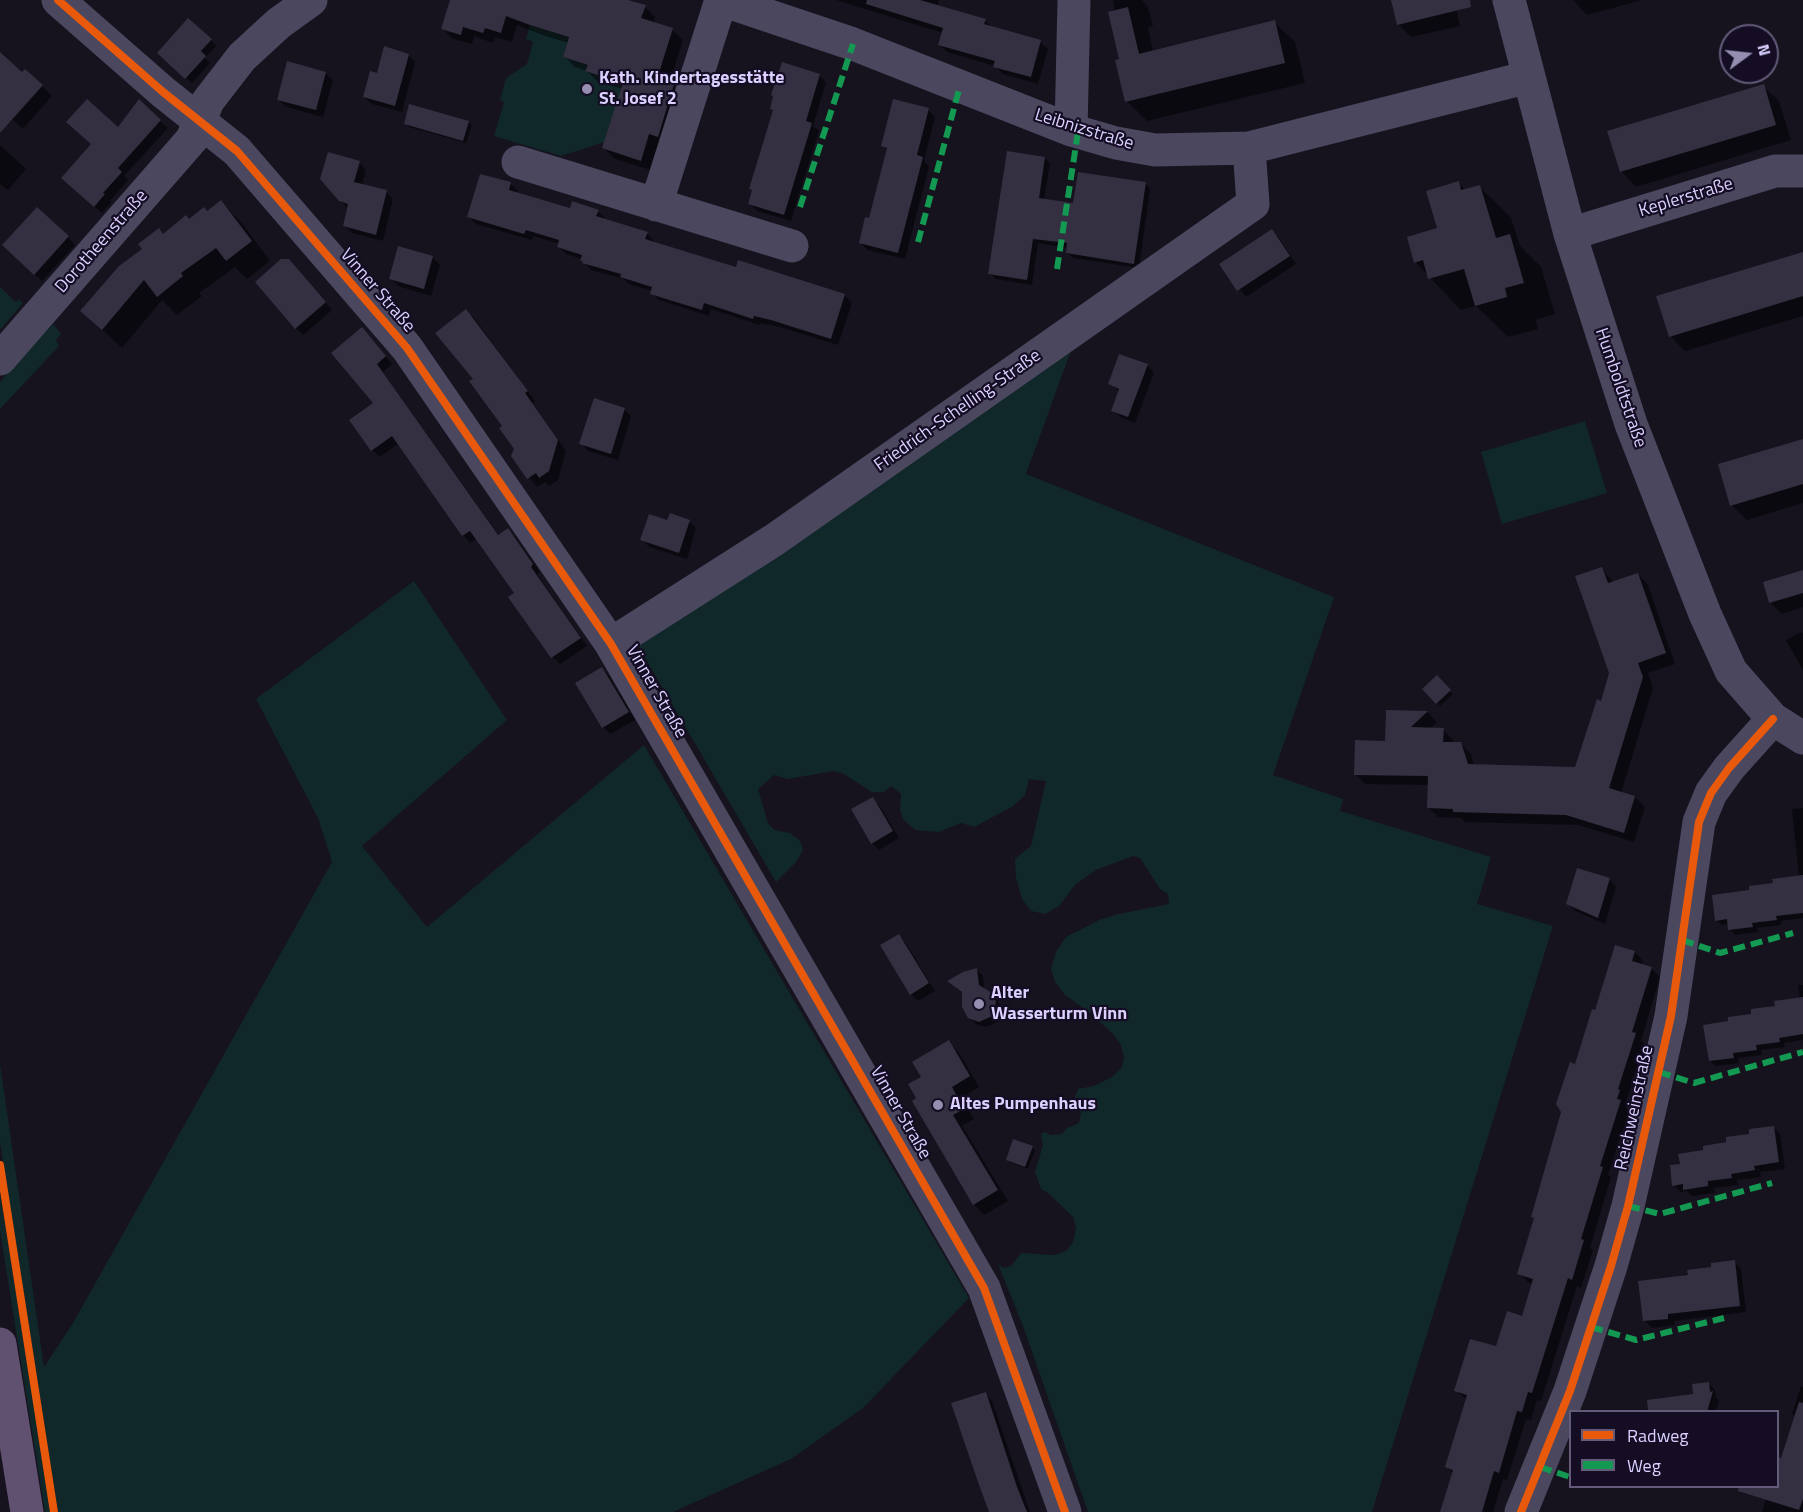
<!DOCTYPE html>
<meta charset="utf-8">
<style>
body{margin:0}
#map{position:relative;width:1803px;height:1512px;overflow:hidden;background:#16121e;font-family:"Titillium Web",sans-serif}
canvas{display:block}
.legend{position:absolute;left:1569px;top:1410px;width:210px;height:78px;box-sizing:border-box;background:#140d23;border:2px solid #645b7b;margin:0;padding:8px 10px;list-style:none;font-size:18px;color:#dbd0ff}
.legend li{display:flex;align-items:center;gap:12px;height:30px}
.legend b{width:30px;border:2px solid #645b7b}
.north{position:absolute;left:1719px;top:24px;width:60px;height:60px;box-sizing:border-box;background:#140d23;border:2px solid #645b7b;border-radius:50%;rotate:75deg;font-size:16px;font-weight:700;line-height:24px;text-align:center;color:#dbd0ff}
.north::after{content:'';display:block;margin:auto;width:21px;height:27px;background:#968eb0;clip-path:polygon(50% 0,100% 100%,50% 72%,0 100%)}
</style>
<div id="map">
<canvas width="1803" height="1512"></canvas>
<ul class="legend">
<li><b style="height:8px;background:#e8590c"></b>Radweg</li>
<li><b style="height:8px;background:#139951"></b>Weg</li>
</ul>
<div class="north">N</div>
</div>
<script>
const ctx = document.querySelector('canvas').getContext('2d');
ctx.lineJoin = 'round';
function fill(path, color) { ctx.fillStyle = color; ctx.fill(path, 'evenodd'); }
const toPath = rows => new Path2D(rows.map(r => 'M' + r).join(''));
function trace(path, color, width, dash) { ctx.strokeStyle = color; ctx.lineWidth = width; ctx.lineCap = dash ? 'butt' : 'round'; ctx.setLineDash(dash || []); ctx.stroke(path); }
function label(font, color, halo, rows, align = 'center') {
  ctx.font = font + ' "Titillium Web",sans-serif'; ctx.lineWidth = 4.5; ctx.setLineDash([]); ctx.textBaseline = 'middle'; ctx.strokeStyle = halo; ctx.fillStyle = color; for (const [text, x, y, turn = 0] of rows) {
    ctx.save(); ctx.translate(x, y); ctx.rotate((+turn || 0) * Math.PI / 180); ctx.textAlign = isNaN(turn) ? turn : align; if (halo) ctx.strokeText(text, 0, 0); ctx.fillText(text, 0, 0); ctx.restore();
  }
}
fill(toPath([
 [541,22,572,27,563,57,588,65,586,71,600,76,635,74,605,142,561,156,494,136,504,102,500,100,506,78,527,64,533,42,526,39,530,25,539,28],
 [0,287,16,302,18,299,23,303,0,330],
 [53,324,61,334,56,340,59,346,0,409,0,382,48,327,49,329],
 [1076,337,1026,474,1334,597,1273,775,1343,799,1340,811,1491,857,1477,904,1553,926,1372,1512,1088,1512,1023,1326,998,1264,1004,1268,1011,1266,1021,1253,1054,1255,1066,1251,1073,1242,1076,1228,1073,1217,1048,1193,1041,1189,1035,1172,1043,1145,1041,1134,1045,1132,1051,1135,1062,1134,1067,1128,1079,1123,1081,1114,1075,1097,1078,1089,1094,1086,1112,1077,1122,1067,1124,1057,1121,1045,1113,1034,1090,1013,1065,995,1055,982,1051,969,1056,952,1066,937,1099,920,1119,914,1169,904,1168,894,1160,889,1140,858,1133,856,1096,870,1076,884,1059,906,1045,914,1031,911,1022,899,1016,878,1015,859,1031,846,1046,781,1029,779,1025,795,1012,807,974,827,961,823,939,832,915,830,903,819,900,810,901,794,891,786,884,792,872,792,842,773,833,771,788,779,774,775,758,789,768,823,774,830,790,833,800,841,803,850,796,862,776,882,634,639],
 [1585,421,1607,493,1502,524,1481,452],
 [414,581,507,720,362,846,427,927,644,745,969,1298,863,1408,791,1459,673,1512,58,1512,0,1142,0,1064,44,1367,73,1323,332,862,318,818,256,699],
 [0,1192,23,1336,51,1512,45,1512,0,1231]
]), '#11282b');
fill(toPath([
 [451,0,623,0,645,7,655,17,653,24,672,30,683,40,669,84,673,86,684,96,651,170,615,159,604,148,623,89,598,82,587,71,575,67,565,57,569,43,542,35,517,25,512,42,495,37,493,43,474,36,472,44,453,39,443,29],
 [836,0,939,0,937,6,985,20,993,28,1040,42,1048,49,1038,84,1003,74,995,66,947,52,940,45,943,33],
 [1113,0,1142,0,1148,7,1153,26,1148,27,1153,52,1274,22,1295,42,1305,83,1147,121,1127,101],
 [1392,0,1454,0,1460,26,1411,37,1398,24],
 [1573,0,1642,0,1587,15],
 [211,40,216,46,205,58,210,63,192,83,164,59],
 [0,54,22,74,42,86,52,96,23,129,0,108],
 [408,55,415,62,402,112,372,104,364,97,378,75],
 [325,73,333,80,323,117,286,107,278,99],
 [819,75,826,82,813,126,819,131,791,221,757,211,749,203,774,112,771,109],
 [1763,86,1779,101,1791,140,1636,187,1621,171],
 [139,101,168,128,124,176,128,180,110,201,111,203,102,213,70,185,92,145,118,129],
 [928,110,935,117,924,161,929,166,905,259,867,250,860,242,870,220,888,151,882,145],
 [468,122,472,125,466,143,409,127,406,124],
 [0,145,26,169,8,190,0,184],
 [1044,158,1050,163,1044,200,1074,204,1145,183,1150,189,1139,268,1073,258,1067,253,1068,248,1038,243,1032,285,996,279,990,274],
 [359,162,366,170,362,185,386,192,393,199,383,241,352,233,344,225,347,208,340,200],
 [482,176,511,184,518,191,517,194,571,210,598,211,605,218,604,220,647,233,654,241,653,243,737,269,844,295,852,303,838,345,780,327,761,323,760,325,711,309,709,316,659,300,652,293,652,291,629,284,624,279,591,270,582,259,566,254,559,247,560,244,533,236,532,240,476,224,469,217],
 [1458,183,1466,190,1480,187,1511,218,1520,246,1541,267,1555,314,1536,320,1538,329,1508,337,1476,306,1461,310,1415,262,1439,229],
 [221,202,241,222,270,261,247,279,235,267,199,293,202,296,177,315,162,300,122,348,82,311,164,235,190,220,207,213],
 [1272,231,1279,238,1296,264,1246,297,1221,265],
 [68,237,75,245,42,281,11,252],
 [1803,253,1803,316,1685,351,1670,336],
 [432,257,440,265,431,296,398,286,390,278],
 [296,268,332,310,303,335,296,328],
 [466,311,475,319,535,401,532,403,566,451,558,480,549,486,545,482,537,487,513,456,515,449,475,379],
 [369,336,392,364,383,372,499,536,508,530,515,537,540,572,537,574,587,646,560,664,553,657,511,597,516,593,477,538,470,543,463,535,399,443,380,457,372,450,375,403],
 [1147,365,1154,373,1135,423,1120,417,1113,410,1120,392,1110,384],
 [624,409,631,416,618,460,588,451,581,443],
 [1803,440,1803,503,1747,520,1732,505],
 [689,521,696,528,687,559,649,547,642,539,668,522],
 [1601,569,1611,579,1613,583,1638,574,1648,585,1675,664,1648,673,1653,688,1621,793,1635,797,1645,807,1634,842,1578,825,1465,822,1461,818,1438,817,1428,807,1429,785,1365,784,1355,774,1386,742,1387,712,1428,713,1437,722,1430,729,1443,729,1453,740,1453,744,1461,744,1471,754,1474,765,1576,769,1611,673],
 [1803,572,1803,607,1782,614,1771,603,1765,583],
 [1801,632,1803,634,1803,670,1786,640],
 [602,668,609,676,635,720,610,734,603,727],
 [1437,677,1453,694,1440,706,1424,689],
 [872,799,880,806,899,838,879,850,872,843],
 [1803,808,1803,918,1781,921,1781,925,1757,928,1758,932,1735,935,1730,929,1729,924,1722,925,1716,920,1775,884,1799,877,1792,809],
 [1609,879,1616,887,1605,924,1575,911,1568,903],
 [899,936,906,943,935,991,918,1001,911,994],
 [1635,952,1643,961,1642,965,1651,968,1660,977,1641,1041,1644,1043,1627,1099,1626,1107,1629,1111,1608,1175,1611,1177,1590,1248,1593,1250,1581,1288,1577,1286,1541,1401,1537,1400,1531,1420,1526,1419,1507,1480,1503,1479,1493,1512,1442,1512,1453,1473,1447,1467,1467,1400,1456,1391,1523,1317,1533,1284,1528,1282,1519,1273,1535,1219,1532,1216,1576,1066,1596,1012],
 [977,970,983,976,984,990,998,1001,1002,1009,998,1022,986,1027,976,1024,969,1017,964,994,949,982],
 [1798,985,1803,985,1803,1040,1784,1043,1785,1047,1761,1050,1762,1055,1738,1058,1739,1063,1716,1066,1710,1061,1730,1023,1800,999],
 [949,1042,959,1053,979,1087,961,1098,974,1119,962,1126,1008,1201,984,1215,974,1204,919,1099,923,1078],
 [1773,1127,1780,1134,1785,1169,1760,1172,1761,1177,1737,1180,1738,1185,1714,1188,1715,1193,1692,1196,1687,1191,1681,1192,1674,1185,1681,1165,1705,1151],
 [1032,1147,1035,1150,1028,1169,1011,1163,1008,1160],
 [1734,1262,1741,1269,1746,1312,1674,1321,1675,1325,1652,1328,1645,1321,1690,1276],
 [1708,1383,1715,1390,1716,1397,1719,1400,1716,1412,1642,1412,1647,1411,1647,1406,1670,1403,1695,1395],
 [1801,1386,1803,1387,1803,1442,1796,1417,1792,1414],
 [985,1393,992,1401,1030,1512,990,1512],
 [1778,1459,1803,1472,1803,1512,1762,1512,1770,1486,1778,1486]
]), '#0007');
fill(toPath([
 [450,0,628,0,646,5,641,18,673,28,657,79,674,84,658,137,649,134,641,161,602,148,623,83,585,71,588,65,563,57,569,37,530,25,506,16,501,33,485,28,483,33,463,27,461,35,441,29],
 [867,0,920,0,986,19,984,24,1041,40,1031,77,993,67,995,61,938,45,943,28,866,4],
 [1391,0,1470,0,1471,7,1397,25],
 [1128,7,1139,54,1275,20,1285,63,1125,102,1115,60,1119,59,1108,12],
 [188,18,212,39,201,51,206,56,185,79,157,53],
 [384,46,409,54,395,106,363,97,370,71,377,73],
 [0,52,22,72,25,69,43,85,0,133],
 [287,61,326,72,316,110,277,100],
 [782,62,820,74,806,121,812,123,784,215,748,204,752,190,749,189,773,110,770,109,773,96,771,95],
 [1764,84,1776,125,1620,172,1607,131],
 [87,99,118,127,139,99,161,120,118,168,122,172,103,193,105,194,94,207,61,178,91,144,66,122],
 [893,99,929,108,917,155,923,157,898,253,859,243,865,217,869,218,887,148,881,146],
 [409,104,469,121,463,141,404,124],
 [1007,151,1045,157,1039,198,1073,203,1078,172,1146,182,1134,264,1066,253,1067,243,1033,239,1027,280,988,274],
 [328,152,360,161,354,182,387,190,376,235,343,226,348,204,339,201,320,179],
 [480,174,511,182,509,190,570,208,572,201,599,210,596,216,648,232,645,239,736,267,738,260,845,294,831,339,771,320,754,316,753,319,704,303,702,310,650,294,652,287,620,277,621,274,582,263,583,261,580,261,582,255,557,247,559,240,526,230,524,234,467,217],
 [1459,181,1461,190,1480,185,1496,238,1510,234,1524,283,1505,288,1507,297,1475,306,1464,269,1428,279,1423,260,1414,263,1407,237,1437,228,1426,191],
 [221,200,252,241,226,261,216,248,181,273,183,276,157,297,144,280,102,330,80,311,119,266,142,249,138,244,159,228,163,234,186,215,189,219,204,207,207,211],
 [37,207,69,236,34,275,2,245],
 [1272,229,1290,256,1237,291,1219,264],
 [398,246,433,256,424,289,389,279],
 [1803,252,1803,296,1669,337,1656,296],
 [281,259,289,259,326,302,295,329,255,282],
 [466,309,528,391,525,393,558,440,549,471,539,478,536,473,527,479,511,456,514,449,499,428,502,426,469,381,473,379,435,333],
 [362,327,386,356,377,364,498,535,508,528,533,564,531,567,581,638,551,658,508,597,514,593,470,531,462,536,392,436,371,451,349,420,373,403,331,353],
 [1119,354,1148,364,1128,417,1111,411,1119,389,1108,384],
 [594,398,625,408,611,454,579,444],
 [1803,439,1803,484,1730,506,1718,464],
 [670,513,690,520,679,553,640,540,649,514,667,520],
 [1602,567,1608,583,1638,573,1666,653,1638,663,1643,677,1609,788,1635,796,1624,833,1566,815,1453,812,1453,809,1427,808,1428,776,1354,775,1355,740,1385,741,1386,710,1428,711,1411,727,1444,728,1443,742,1461,742,1468,764,1575,767,1597,699,1601,701,1609,673,1575,576],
 [1803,570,1803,593,1769,603,1763,582],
 [602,667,629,712,602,728,575,683],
 [1437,675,1451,690,1436,704,1422,689],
 [873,797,893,831,871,844,851,809],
 [1577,868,1610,878,1598,918,1566,904],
 [1803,875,1803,913,1776,916,1777,920,1752,923,1753,927,1728,930,1727,919,1715,921,1712,895,1749,890,1749,886,1773,883,1772,879],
 [899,934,929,983,910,995,880,945],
 [1615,945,1635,951,1632,961,1652,967,1632,1032,1636,1033,1618,1089,1620,1090,1617,1099,1621,1100,1600,1166,1603,1167,1581,1239,1584,1240,1572,1280,1568,1278,1532,1393,1528,1392,1522,1412,1517,1411,1499,1473,1494,1471,1482,1512,1440,1512,1453,1470,1445,1467,1467,1395,1454,1391,1470,1339,1496,1346,1507,1311,1522,1316,1533,1279,1517,1274,1534,1218,1531,1217,1561,1112,1556,1104,1570,1062,1575,1064,1592,1009,1595,1010],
 [977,968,979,985,992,993,996,1002,992,1016,979,1022,968,1018,962,1007,962,992,947,981,963,972],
 [1803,997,1803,1034,1779,1038,1780,1042,1756,1045,1757,1050,1733,1053,1734,1058,1709,1061,1703,1025,1728,1021,1728,1017,1751,1014,1751,1009,1775,1006,1774,1001],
 [949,1040,970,1076,952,1087,964,1109,953,1115,998,1190,973,1205,912,1101,916,1098,908,1084,921,1077,912,1062],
 [1774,1126,1779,1162,1754,1166,1755,1170,1731,1174,1732,1178,1708,1181,1708,1186,1683,1190,1683,1184,1672,1186,1670,1165,1680,1164,1678,1154,1703,1150,1703,1146,1726,1142,1726,1137,1749,1134,1749,1129],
 [1013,1139,1033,1146,1025,1167,1006,1160],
 [1735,1260,1740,1306,1668,1314,1668,1319,1643,1321,1638,1281,1688,1275,1687,1270,1711,1267,1711,1263],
 [1709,1382,1710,1392,1713,1391,1707,1412,1648,1412,1647,1400,1693,1394,1692,1384],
 [986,1392,1017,1487,1027,1512,989,1512,978,1482,951,1403],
 [1799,1402,1803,1403,1803,1499,1799,1510,1738,1491,1739,1486,1778,1486,1778,1457,1781,1458]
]), '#343041');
trace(toPath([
 [58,0,163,92,237,151,407,348,611,644,984,1288,1065,1512],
 [722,0,853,44,1071,130,1116,143,1155,150,1249,148,1529,77],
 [1509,0,1570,234,1631,424,1705,614,1731,671,1773,719,1803,738],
 [1071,130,1074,0],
 [518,162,792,246],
 [656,205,721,0],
 [1570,234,1775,171,1803,171],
 [0,359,192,139,208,101,242,57,279,23,311,0],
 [611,644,774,540,1253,204,1249,148],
 [1521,1512,1570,1391,1611,1266,1628,1206,1671,1016,1699,822,1711,793,1729,768,1773,719]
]), '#4b475f', 33);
trace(toPath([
 [0,1344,27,1512]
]), '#615170', 33);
trace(toPath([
 [800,207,853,44],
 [918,242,960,86],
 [1057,269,1078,132],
 [1682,940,1720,953,1793,933],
 [1659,1072,1694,1083,1803,1052],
 [1628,1206,1660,1214,1772,1183],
 [1591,1327,1636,1340,1724,1318],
 [1540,1467,1570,1477]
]), '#139951', 6, [12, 6]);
trace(toPath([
 [58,0,163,92,237,151,407,348,611,644,984,1288,1065,1512],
 [0,1165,54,1512],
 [1521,1512,1570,1391,1611,1266,1628,1206,1671,1016,1699,822,1711,793,1729,768,1773,719]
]), '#e8590c', 8);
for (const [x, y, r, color] of [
 [587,89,6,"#968eb0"],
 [979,1004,6,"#968eb0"],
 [938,1105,6,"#968eb0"]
]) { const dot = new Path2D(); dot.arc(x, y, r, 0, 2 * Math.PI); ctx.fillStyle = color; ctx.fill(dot); trace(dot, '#140d23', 2); }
label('bold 18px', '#dbd0ff', '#140d23', [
 ["Kath. Kindertagesstätte",599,79],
 ["St. Josef 2",599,100],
 ["Alter",991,994],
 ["Wasserturm Vinn",991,1015],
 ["Altes Pumpenhaus",950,1105]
], 'left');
label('18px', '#dbd0ff', '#140d23', [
 ["Leibnizstraße",1084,130,17],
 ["Keplerstraße",1686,198,-17],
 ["Dorotheenstraße",102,242,-49],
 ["Vinner Straße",377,291,49],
 ["Humboldtstraße",1620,388,71],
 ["Friedrich-Schelling-Straße",958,411,-35],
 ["Vinner Straße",656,692,60],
 ["Reichweinstraße",1635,1108,-78],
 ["Vinner Straße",900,1113,60]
]);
</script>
